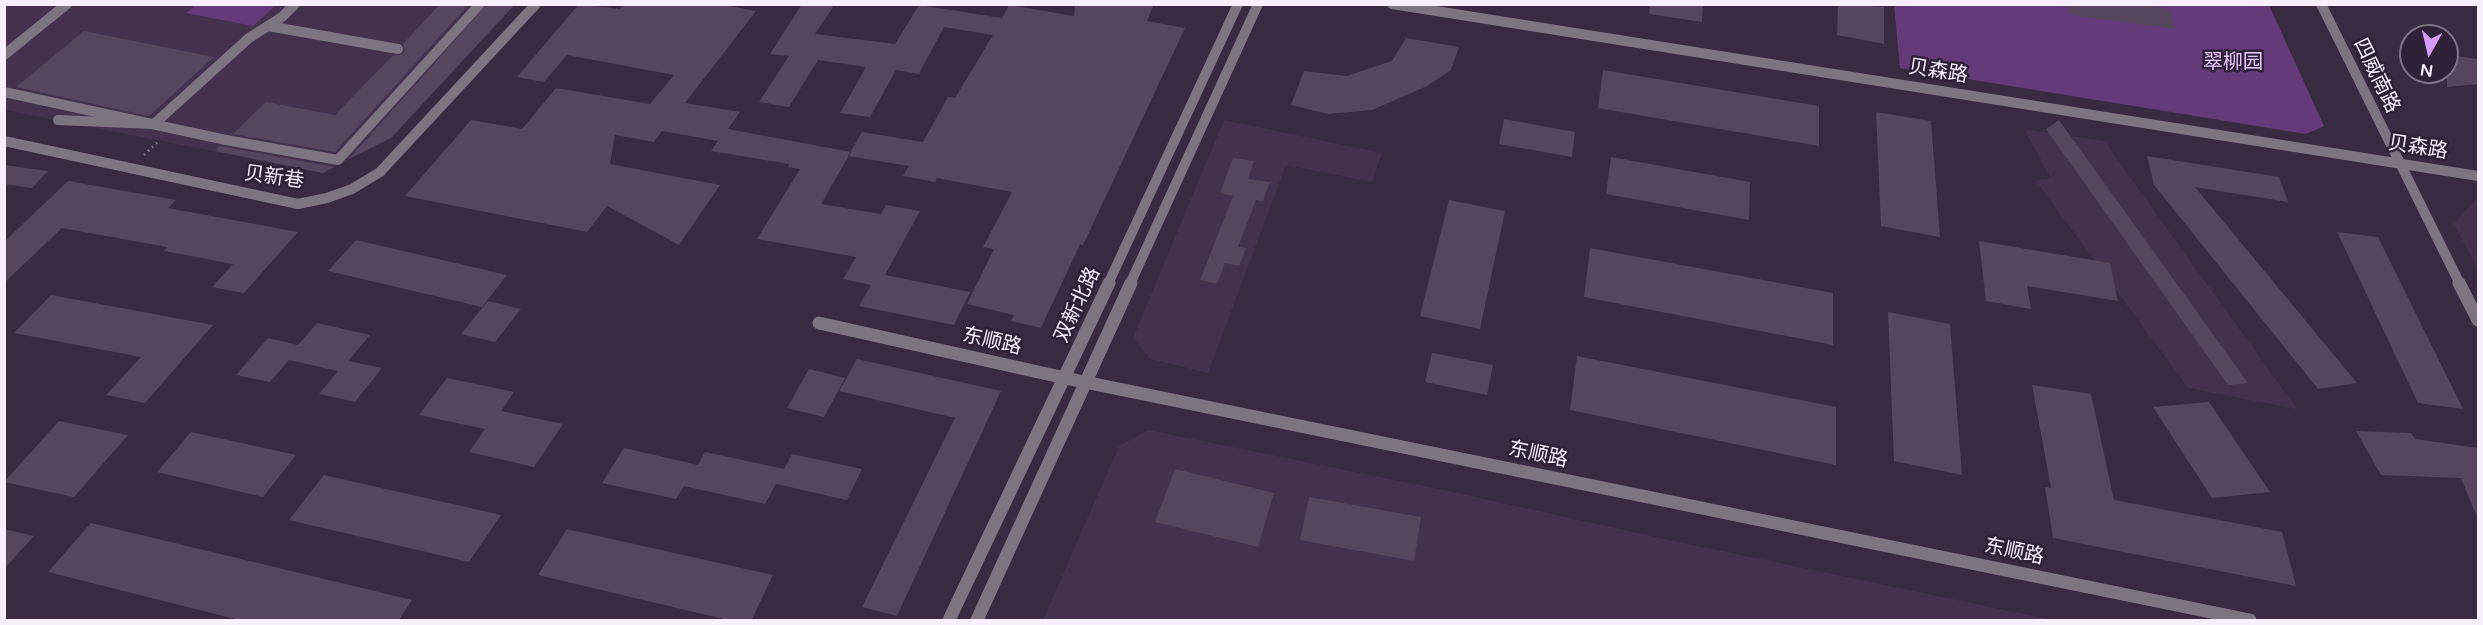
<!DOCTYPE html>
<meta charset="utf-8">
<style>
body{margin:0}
#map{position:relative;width:2483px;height:625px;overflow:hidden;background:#382a40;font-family:"Varela Round",sans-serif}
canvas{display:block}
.frame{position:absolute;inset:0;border:6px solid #f8effe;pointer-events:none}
.north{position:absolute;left:2399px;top:24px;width:60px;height:60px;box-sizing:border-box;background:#2e2036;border:2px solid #7f7386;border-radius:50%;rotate:188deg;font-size:16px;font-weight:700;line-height:24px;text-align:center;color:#f8effe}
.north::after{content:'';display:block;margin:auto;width:21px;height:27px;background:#d79bf9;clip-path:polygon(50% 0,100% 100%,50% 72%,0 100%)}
</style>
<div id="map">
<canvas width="2483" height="625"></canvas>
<div class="frame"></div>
<div class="north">N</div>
</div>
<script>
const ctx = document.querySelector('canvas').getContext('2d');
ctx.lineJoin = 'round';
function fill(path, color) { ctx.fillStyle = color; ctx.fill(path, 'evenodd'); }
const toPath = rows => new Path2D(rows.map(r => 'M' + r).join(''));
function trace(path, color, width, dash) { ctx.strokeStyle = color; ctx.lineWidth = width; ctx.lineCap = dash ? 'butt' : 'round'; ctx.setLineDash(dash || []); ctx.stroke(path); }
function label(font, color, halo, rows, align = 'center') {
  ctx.font = font + ' "Varela Round","Noto Sans SC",sans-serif'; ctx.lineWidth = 5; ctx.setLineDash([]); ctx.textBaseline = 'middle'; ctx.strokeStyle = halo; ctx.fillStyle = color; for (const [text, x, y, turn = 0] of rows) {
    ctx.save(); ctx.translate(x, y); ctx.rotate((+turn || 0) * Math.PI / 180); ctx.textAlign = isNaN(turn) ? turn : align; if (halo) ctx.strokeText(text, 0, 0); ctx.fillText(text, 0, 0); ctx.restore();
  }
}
fill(toPath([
 [4,5,515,5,391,138,323,173,5,110],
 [1224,120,1382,153,1372,182,1286,165,1208,373,1150,359,1133,338],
 [2024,129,2104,141,2297,409,2188,388,2036,181,2051,178],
 [2475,200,2478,200,2478,270,2454,224],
 [1148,430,1444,490,1674,541,2053,620,1043,620,1119,446]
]), '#43314d');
fill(toPath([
 [197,4,276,4,276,5,253,26,186,13],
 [1894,5,2269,5,2324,126,2306,134,1900,68]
]), '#653a7b');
fill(toPath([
 [440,4,469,4,335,152,233,134,266,102,335,115,392,56,403,54,405,50,403,44],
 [487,4,515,4,391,138,349,159],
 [579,4,620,9,624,4,719,4,756,11,685,103,740,112,728,129,851,152,821,204,881,214,886,205,920,211,885,275,970,292,954,325,859,306,871,285,843,279,856,257,757,239,800,169,788,167,789,164,711,151,718,141,662,131,654,142,615,135,610,164,720,185,679,245,607,206,587,232,405,196,471,120,522,129,556,88,650,104,674,75,567,55,544,82,517,77],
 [802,4,835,4,815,34,895,44,919,5,1002,18,1009,5,1074,16,1075,4,1154,4,1147,21,1185,28,1083,245,1080,244,1041,328,1011,321,1014,315,967,304,994,249,983,247,1012,192,937,178,935,182,903,176,909,166,848,156,862,132,923,142,948,97,955,98,993,35,944,27,919,74,896,70,870,117,840,113,866,67,818,60,789,107,759,102,789,56,770,54],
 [1650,4,1703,4,1702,22,1649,14],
 [1838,4,1884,7,1884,44,1837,35],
 [2070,4,2137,4,2169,9,2175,29,2070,15],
 [84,31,214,57,149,116,16,87],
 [1406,38,1459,47,1451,70,1427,86,1372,110,1328,114,1291,105,1304,71,1347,76,1392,61],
 [2447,55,2478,59,2478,84,2447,87],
 [1603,70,1819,106,1819,146,1598,108],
 [1876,112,1931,121,1940,237,1881,226],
 [1504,119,1575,132,1572,157,1499,144],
 [2059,120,2248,383,2228,385,2046,129],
 [220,146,225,147,334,167,323,173,215,151],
 [2147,156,2279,177,2288,202,2195,187,2357,383,2318,389,2154,185],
 [1611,157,1750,182,1749,220,1606,194],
 [1233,158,1254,161,1248,179,1270,182,1263,201,1256,200,1238,247,1246,248,1239,266,1225,263,1217,284,1200,280,1233,196,1220,193],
 [4,165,48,171,32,188,4,184],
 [68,181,176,200,168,208,298,232,244,293,212,287,233,264,164,251,167,247,62,228,4,283,4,242],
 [1449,200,1505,211,1480,329,1420,316],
 [2337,232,2378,237,2463,409,2418,403],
 [356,240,507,275,482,307,328,271],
 [1979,241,2110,263,2118,301,2027,286,2031,309,1986,301],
 [1590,248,1833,293,1833,345,1584,297],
 [51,295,213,325,145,403,106,395,141,357,14,333],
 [488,301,521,309,495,342,461,334],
 [1888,312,1950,324,1962,475,1894,461],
 [317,323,370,335,348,361,382,368,355,402,319,394,338,371,289,360,270,382,236,375,268,338,298,345],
 [1432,353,1493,365,1487,395,1425,382],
 [1577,356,1836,407,1836,465,1570,410],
 [857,359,1001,391,897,616,862,607,955,418,839,391],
 [809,369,845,378,824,417,787,408],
 [447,378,514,392,501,411,563,424,534,467,469,452,485,429,419,415],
 [2032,385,2091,394,2114,500,2282,532,2296,586,2053,538,2045,487,2051,488],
 [2209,402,2270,492,2212,498,2153,407],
 [59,421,128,435,74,497,4,482],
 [2356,431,2411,433,2415,439,2478,448,2478,520,2461,478,2381,475],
 [191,432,296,455,263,497,157,472],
 [624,448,698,465,705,452,784,469,792,454,862,469,847,500,776,484,765,504,684,486,676,499,602,483],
 [1175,469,1274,493,1258,547,1155,522],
 [324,475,501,515,469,562,289,520],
 [1309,497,1421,517,1414,561,1300,540],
 [91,523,412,600,398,621,243,621,48,572],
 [4,529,34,536,4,569],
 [567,529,773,575,751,621,732,621,538,575]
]), '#55465e');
trace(toPath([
 [144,155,160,140]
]), '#7d7185', 3, [1.5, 4]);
trace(toPath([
 [268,26,398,49],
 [4,55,67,4],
 [58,120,154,124,249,38,282,17,295,4],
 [226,140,338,160,480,4]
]), '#7c7480', 10);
trace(toPath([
 [1392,4,2478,176],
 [2321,4,2460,284],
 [4,141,298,204,327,198,352,189,380,172,536,4]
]), '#7c7480', 10);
trace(toPath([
 [2459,283,2478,320],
 [819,323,1065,378,2250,620]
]), '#7c7480', 13);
trace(toPath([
 [1108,284,1238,4],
 [1130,284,1258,4]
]), '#7c7480', 10);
trace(toPath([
 [949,620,1109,283],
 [977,620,1131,283]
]), '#7c7480', 13);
trace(toPath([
 [4,92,226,140]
]), '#7c7480', 10);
label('20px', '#e9c5ff', '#2e2036', [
 ["翠柳园",2233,63]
]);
label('20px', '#f8effe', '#2e2036', [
 ["贝森路",1938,72,9],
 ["四威南路",2376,76,64],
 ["贝森路",2418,148,9],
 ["贝新巷",274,178,8],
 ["双新北路",1078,305,-65],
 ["东顺路",992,342,13],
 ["东顺路",1538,455,12],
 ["东顺路",2014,552,12]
]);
</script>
